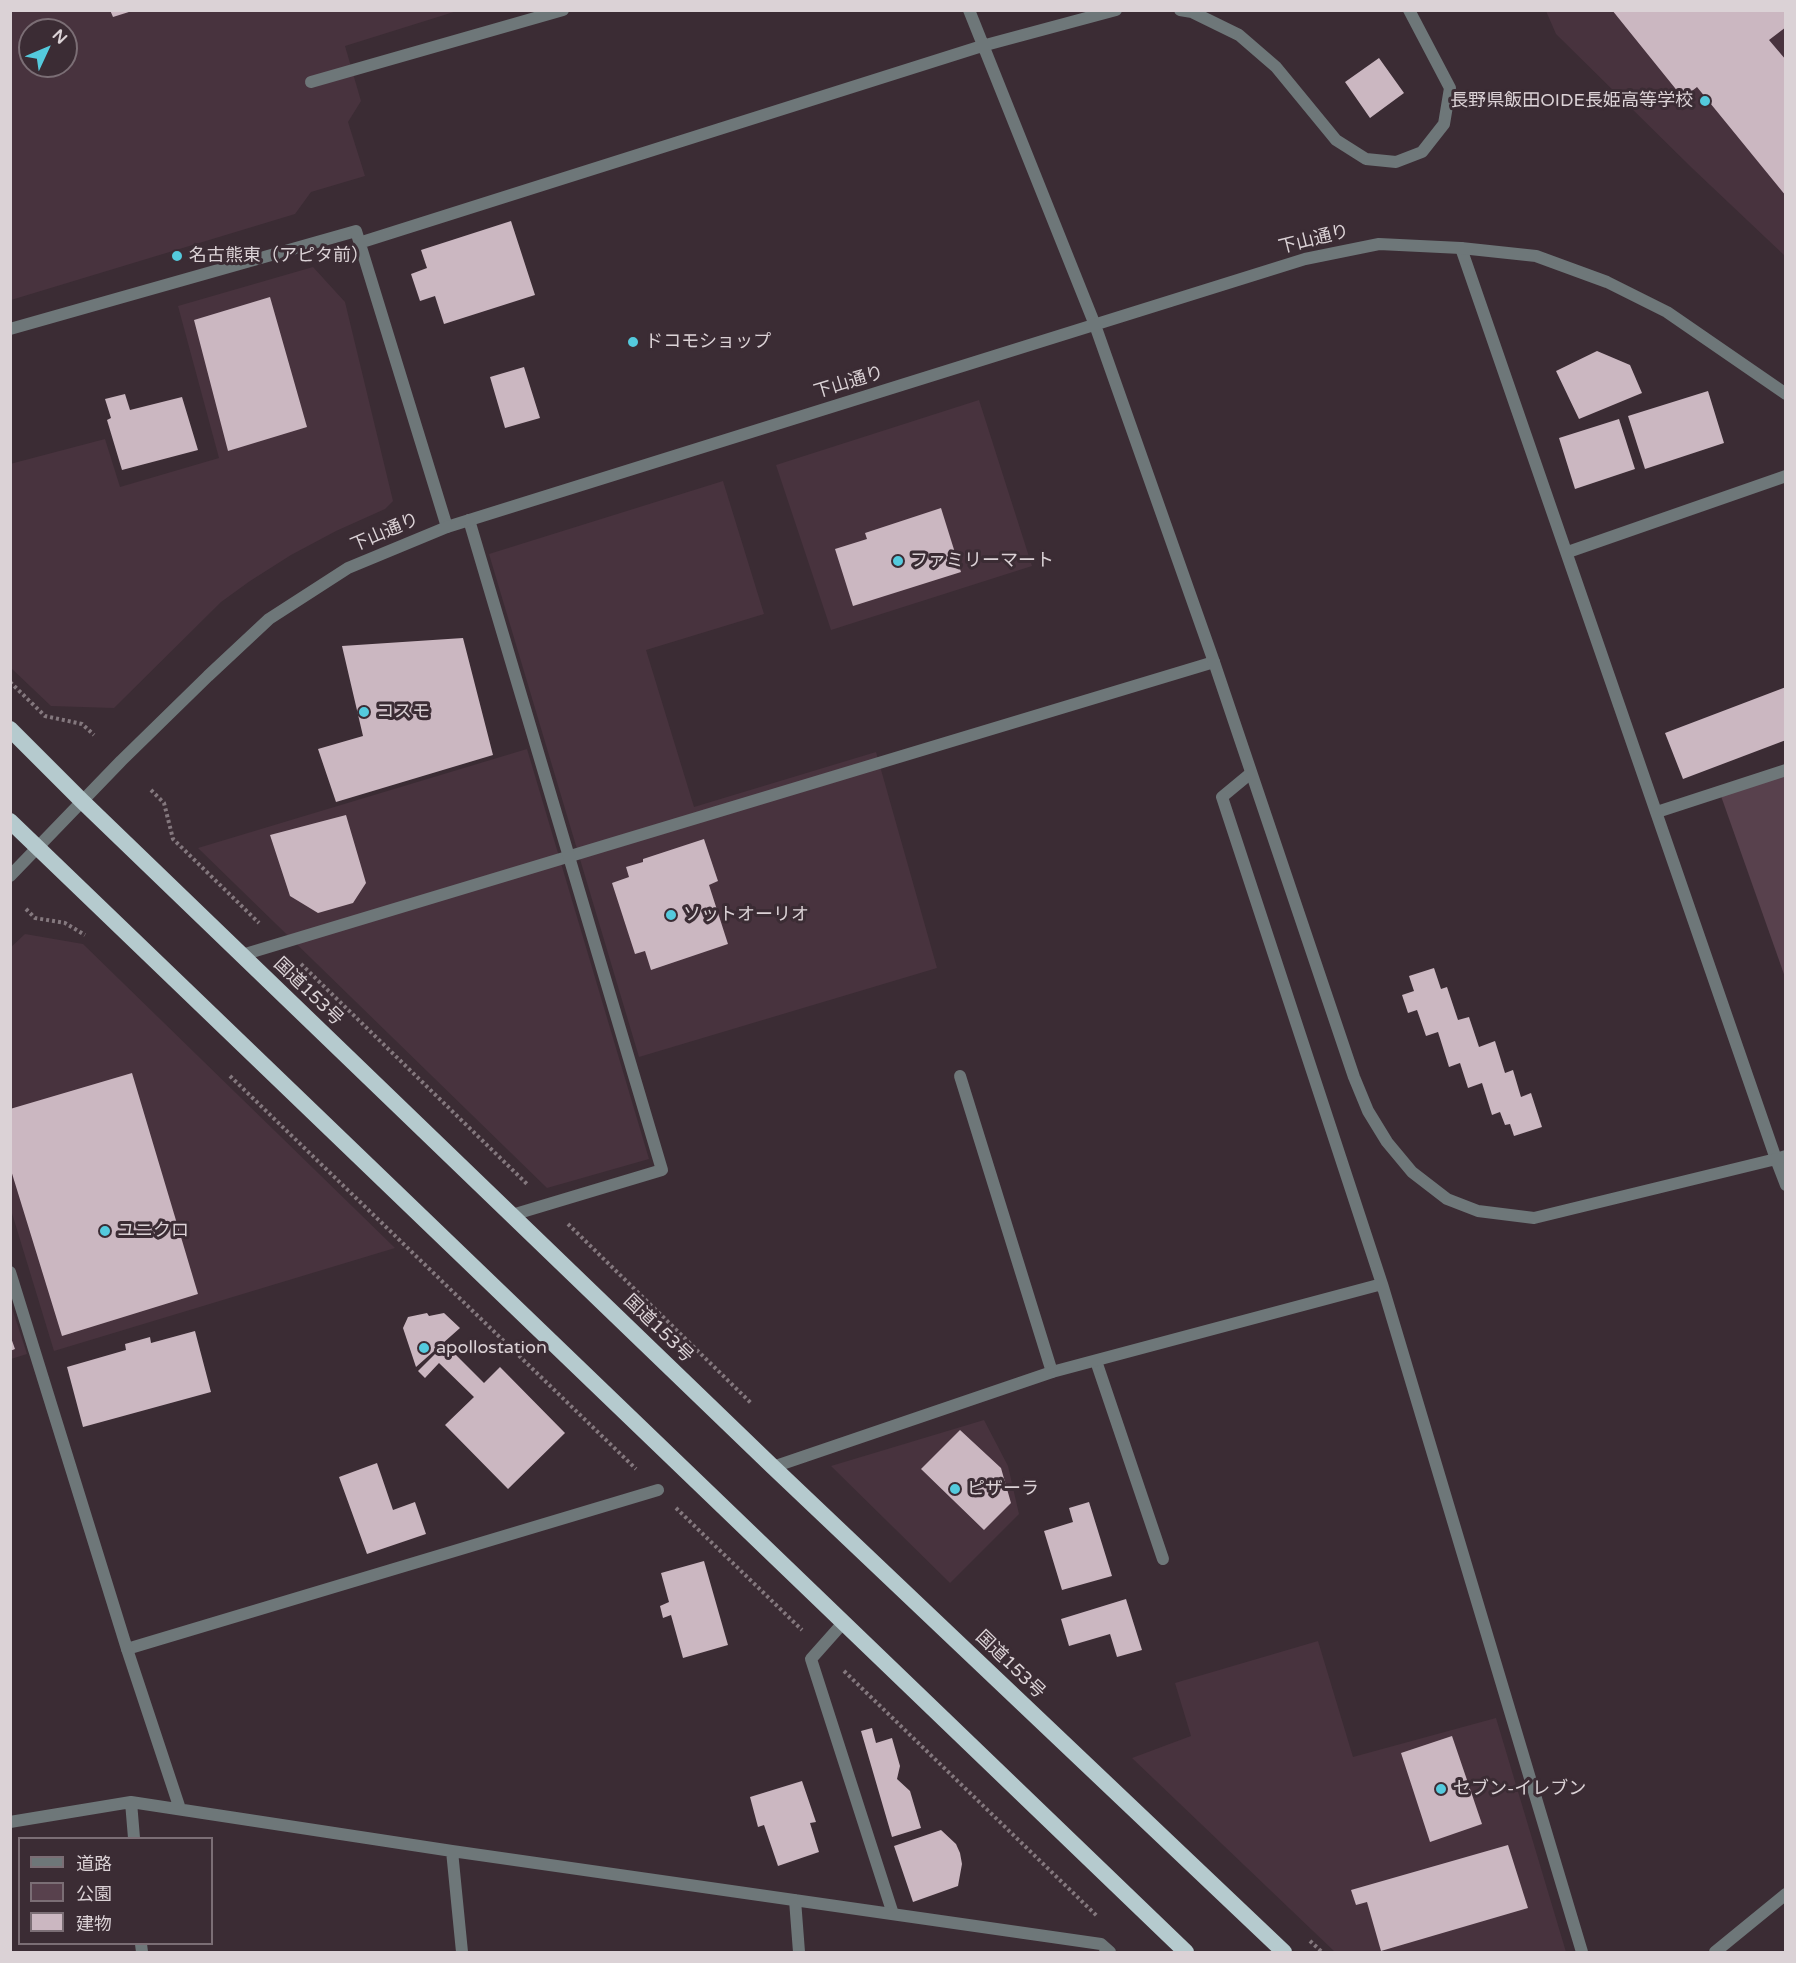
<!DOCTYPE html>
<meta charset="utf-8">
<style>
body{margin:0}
#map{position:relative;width:1796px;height:1963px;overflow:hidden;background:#3b2c34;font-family:"Varela Round","Noto Sans JP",sans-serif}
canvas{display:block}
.frame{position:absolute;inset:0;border:12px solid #dbd2d6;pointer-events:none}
.legend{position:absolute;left:18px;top:1837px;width:195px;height:108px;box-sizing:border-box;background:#3b2c34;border:2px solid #7b6e75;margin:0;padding:8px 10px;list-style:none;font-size:18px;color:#dbd2d6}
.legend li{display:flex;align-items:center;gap:12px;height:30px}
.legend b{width:30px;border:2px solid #7b6e75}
.north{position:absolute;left:18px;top:18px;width:60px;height:60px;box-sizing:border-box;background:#3b2c34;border:2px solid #7b6e75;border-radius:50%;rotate:46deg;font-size:16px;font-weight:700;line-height:24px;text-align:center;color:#dbd2d6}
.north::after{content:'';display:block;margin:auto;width:21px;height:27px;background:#54cadd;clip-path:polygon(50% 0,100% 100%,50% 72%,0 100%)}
</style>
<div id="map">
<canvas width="1796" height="1963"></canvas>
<div class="frame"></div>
<ul class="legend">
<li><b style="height:8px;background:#6e7779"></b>道路</li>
<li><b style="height:16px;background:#58414d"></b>公園</li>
<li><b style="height:16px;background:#cbb7c1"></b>建物</li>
</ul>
<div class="north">N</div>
</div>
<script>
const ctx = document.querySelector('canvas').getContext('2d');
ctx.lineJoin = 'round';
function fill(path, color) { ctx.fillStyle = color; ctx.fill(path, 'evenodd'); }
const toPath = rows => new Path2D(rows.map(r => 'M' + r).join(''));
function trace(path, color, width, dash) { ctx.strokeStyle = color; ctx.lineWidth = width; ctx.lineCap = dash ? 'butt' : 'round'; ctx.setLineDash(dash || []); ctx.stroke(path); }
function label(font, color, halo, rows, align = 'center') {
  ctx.font = font + ' "Varela Round","Noto Sans JP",sans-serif'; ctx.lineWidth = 6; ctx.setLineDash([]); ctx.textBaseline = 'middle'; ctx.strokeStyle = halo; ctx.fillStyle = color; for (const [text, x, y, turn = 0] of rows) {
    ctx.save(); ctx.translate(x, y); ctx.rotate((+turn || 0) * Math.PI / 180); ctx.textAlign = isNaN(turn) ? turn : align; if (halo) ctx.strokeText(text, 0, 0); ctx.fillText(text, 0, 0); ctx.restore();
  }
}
fill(toPath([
 [11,11,457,11,345,46,361,101,348,122,365,176,311,192,295,214,11,300],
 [30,30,66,30,66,66,30,66],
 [1546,11,1785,11,1785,256,1692,168,1556,34],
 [313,267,345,302,393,501,385,509,336,531,291,555,250,581,221,602,114,708,51,706,11,668,10,464,105,439,120,487,219,458,178,306],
 [979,400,1032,566,831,630,776,465],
 [723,481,764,614,646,650,694,807,876,752,937,968,639,1057,489,554],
 [527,749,649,1159,547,1188,198,848],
 [25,934,83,944,395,1248,54,1351,11,1210,10,948],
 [10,1302,27,1354,11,1359,10,1359],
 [984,1420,1008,1466,1019,1514,950,1583,831,1466],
 [1318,1641,1353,1757,1496,1718,1566,1952,1335,1952,1132,1758,1191,1736,1175,1683]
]), '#48333e');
fill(toPath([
 [1785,773,1785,977,1721,796]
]), '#58414d');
fill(toPath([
 [110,10,132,10,132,11,113,17],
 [1612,10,1786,10,1786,27,1769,40,1786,60,1786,196,1697,87,1683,98],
 [1379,58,1404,93,1370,118,1345,82],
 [511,221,535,295,444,324,435,296,420,301,411,274,427,268,421,250],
 [270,297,307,427,228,451,194,320],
 [1597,351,1630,365,1642,393,1579,419,1556,371],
 [524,367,540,418,505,428,490,377],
 [1708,391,1724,443,1645,469,1628,416],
 [125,394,130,410,182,397,198,450,122,470,107,420,111,418,105,399],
 [1619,419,1635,469,1575,489,1559,438],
 [941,508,961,572,853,606,835,549,867,539,865,533],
 [463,638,493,755,336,802,318,749,363,736,342,646],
 [1786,687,1786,740,1683,779,1665,733],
 [346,815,366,883,353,903,318,913,290,896,270,835],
 [704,839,718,881,709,885,728,944,651,970,645,951,635,954,612,883,629,877,626,867,643,862,643,859],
 [1434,968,1441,989,1447,987,1458,1020,1469,1017,1479,1047,1495,1041,1505,1073,1513,1070,1521,1097,1531,1093,1542,1127,1514,1136,1510,1124,1505,1125,1500,1112,1492,1115,1482,1083,1468,1088,1460,1063,1449,1067,1438,1032,1426,1036,1417,1010,1408,1013,1402,995,1414,991,1409,976],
 [132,1073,198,1294,62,1336,10,1167,10,1109],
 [427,1313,429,1316,444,1313,460,1328,416,1367,403,1328,408,1317],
 [195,1331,211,1392,83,1427,67,1367,126,1350,125,1344,150,1337,151,1343],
 [10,1335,15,1349,10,1351],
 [445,1344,484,1383,500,1367,565,1433,508,1489,445,1425,474,1397,439,1363,425,1378,418,1371],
 [960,1430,1001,1468,1011,1503,984,1530,921,1469],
 [377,1463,393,1510,415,1502,426,1534,367,1554,339,1477],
 [1089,1502,1112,1576,1062,1590,1044,1531,1073,1522,1069,1508],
 [704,1561,728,1645,683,1658,671,1615,663,1618,660,1606,669,1602,661,1573],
 [1126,1599,1142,1650,1117,1657,1110,1634,1069,1646,1061,1619],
 [872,1728,876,1743,892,1738,900,1766,897,1779,910,1791,921,1828,892,1837,861,1731],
 [1452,1736,1482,1824,1430,1842,1401,1753],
 [802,1781,816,1822,810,1823,819,1852,778,1866,764,1825,758,1827,750,1797],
 [941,1830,956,1844,960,1853,962,1864,958,1886,913,1902,894,1846],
 [1508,1845,1528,1908,1381,1951,1367,1902,1356,1905,1351,1890]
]), '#cbb7c1');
trace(toPath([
 [10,682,45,716,82,724,94,735],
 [151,790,164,803,173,839,259,923],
 [26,909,35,918,65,923,85,935],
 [301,964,528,1185],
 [230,1076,636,1469],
 [568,1224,751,1403],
 [676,1508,802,1630],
 [844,1671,1097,1916],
 [1310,1941,1322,1952]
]), '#84787e', 4, [3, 3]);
trace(toPath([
 [311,82,563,10],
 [1568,552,1786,476],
 [1657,812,1786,770],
 [242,955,1214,662],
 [960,1076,1052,1372],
 [1096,1361,1163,1559],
 [843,1623,811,1659,893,1914],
 [127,1649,658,1490]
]), '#6e7779', 12);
trace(toPath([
 [969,10,1095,325],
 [1180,10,1192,12,1239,35,1276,67,1336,140,1366,159,1396,162,1422,152,1444,124,1450,88,1409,10],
 [359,243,982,46,1116,10],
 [1461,248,1776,1159,1786,1156],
 [10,329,356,231,447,527],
 [469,520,662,1170,512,1215],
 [1251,773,1222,797,1382,1284,1582,1952],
 [10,1272,127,1649,180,1809],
 [773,1467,1052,1372,1382,1284],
 [131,1802,134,1838],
 [10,1822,131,1802,452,1851,1101,1944,1110,1952],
 [452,1851,462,1952],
 [795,1900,799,1952],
 [141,1944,142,1952]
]), '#6e7779', 12);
trace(toPath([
 [1095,325,1214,662,1354,1077,1368,1111,1387,1142,1412,1172,1447,1199,1478,1211,1534,1218,1776,1159,1786,1185],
 [10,876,121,761,208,676,269,619,348,568,447,527,1305,259,1379,244,1461,248,1536,256,1607,282,1667,312,1786,394],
 [1715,1952,1786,1894]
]), '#6e7779', 12);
trace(toPath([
 [10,729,82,801,773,1467,1284,1952],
 [10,821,1186,1952]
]), '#b5cace', 16);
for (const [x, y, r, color] of [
 [1705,101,6,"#54cadd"],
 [177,256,6,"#54cadd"],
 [633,342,6,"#54cadd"],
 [898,561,6,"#54cadd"],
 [364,712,6,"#54cadd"],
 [671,915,6,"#54cadd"],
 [105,1231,6,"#54cadd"],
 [424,1348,6,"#54cadd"],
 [955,1489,6,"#54cadd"],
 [1441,1789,6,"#54cadd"]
]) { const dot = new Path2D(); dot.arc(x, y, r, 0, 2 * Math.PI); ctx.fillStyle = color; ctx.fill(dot); trace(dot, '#3b2c34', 2); }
label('18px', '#dbd2d6', '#3b2c34', [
 ["長野県飯田OIDE長姫高等学校",1693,101,"right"],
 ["名古熊東（アピタ前）",189,256],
 ["ドコモショップ",645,342],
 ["ファミリーマート",910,561],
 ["コスモ",376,712],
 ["ソットオーリオ",683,915],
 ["ユニクロ",117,1231],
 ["apollostation",436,1348],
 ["ピザーラ",967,1489],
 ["セブン-イレブン",1453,1789]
], 'left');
label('18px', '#dbd2d6', '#3b2c34', [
 ["下山通り",1314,240,-14],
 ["下山通り",849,383,-17],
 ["下山通り",385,533,-23],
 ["国道153号",308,992,44],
 ["国道153号",658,1329,44],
 ["国道153号",1010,1665,44]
]);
</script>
